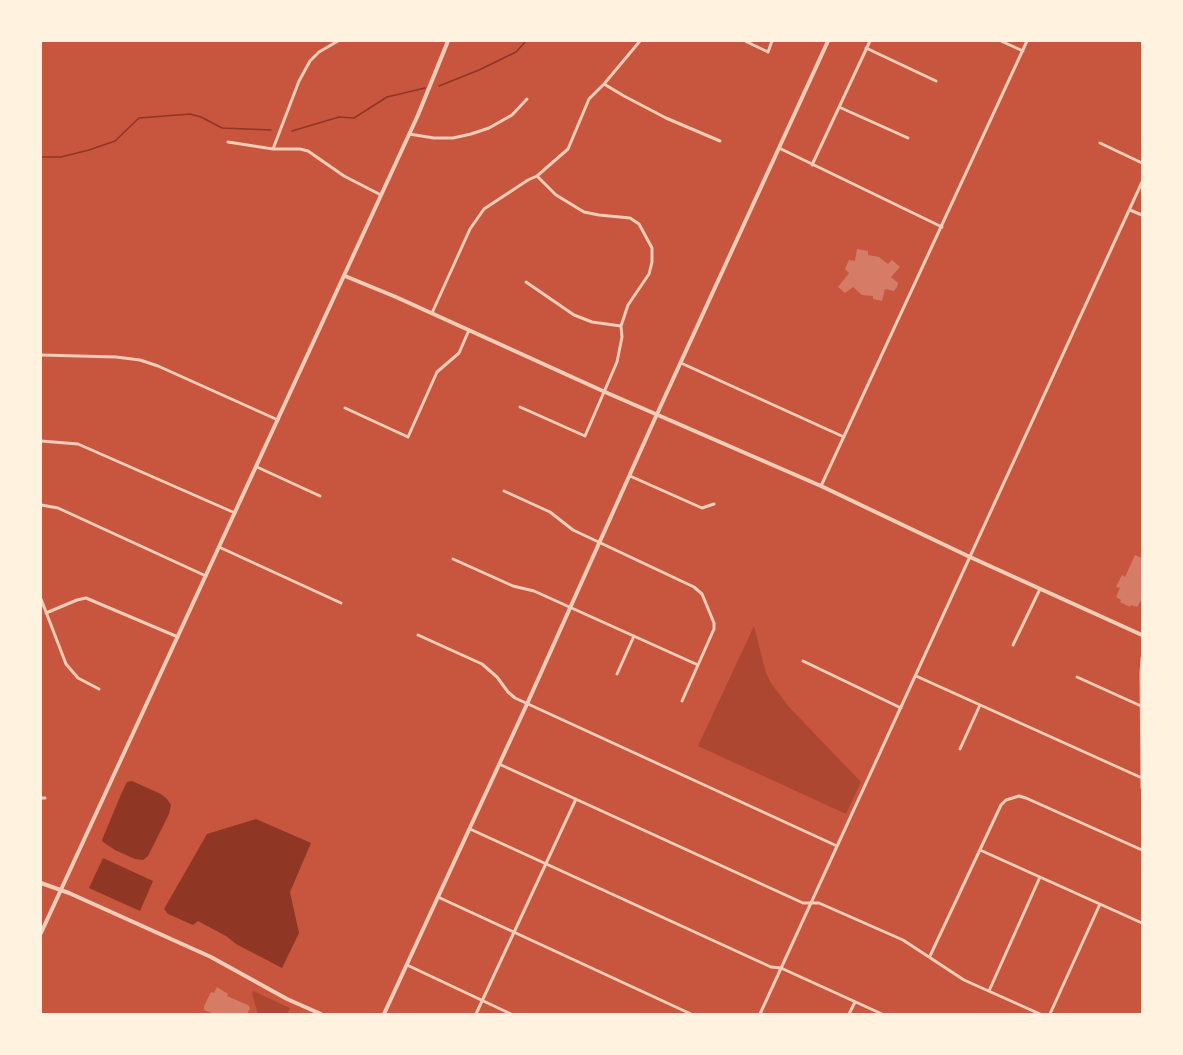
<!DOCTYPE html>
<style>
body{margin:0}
#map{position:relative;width:1183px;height:1055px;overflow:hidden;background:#c8553d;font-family:"Work Sans",sans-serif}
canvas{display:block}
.frame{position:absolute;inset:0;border:42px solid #fff3e0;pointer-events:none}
</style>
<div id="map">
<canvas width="1183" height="1055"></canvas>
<div class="frame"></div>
</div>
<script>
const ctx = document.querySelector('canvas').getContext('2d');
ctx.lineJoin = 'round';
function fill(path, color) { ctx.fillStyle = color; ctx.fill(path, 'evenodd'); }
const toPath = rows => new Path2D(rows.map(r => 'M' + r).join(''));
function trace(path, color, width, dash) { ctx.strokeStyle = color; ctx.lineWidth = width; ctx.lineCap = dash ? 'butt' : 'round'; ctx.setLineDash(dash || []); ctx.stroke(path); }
fill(toPath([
 [754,626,766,673,771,683,789,707,861,782,846,814,698,746],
 [253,991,290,1008,287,1014,258,1014,252,994]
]), '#ae4732');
fill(toPath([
 [132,781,161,794,167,799,171,805,169,814,148,856,143,860,135,859,115,850,103,842,102,840,122,792,127,782],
 [256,819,311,843,290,892,299,933,282,968,236,944,226,936,198,921,193,925,168,914,164,909,207,834],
 [103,858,153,881,140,911,89,888]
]), '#8f3625');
trace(toPath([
 [439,86,479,70,516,52,526,41],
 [292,131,339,117,354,118,387,97,425,88],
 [41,157,61,157,89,150,115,141,139,118,190,114,201,117,222,128,271,130]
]), '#8f3625', 1.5);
fill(toPath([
 [857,249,868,251,868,255,879,257,888,264,892,260,900,267,891,277,898,283,897,287,894,291,885,289,882,301,873,299,873,296,862,295,853,287,845,293,838,287,849,273,845,269,849,260,855,261],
 [1135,555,1142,558,1142,599,1137,607,1131,605,1130,607,1120,602,1121,600,1116,597,1120,588,1116,587,1122,575,1125,577],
 [217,987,228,994,227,996,248,1005,250,1008,247,1014,214,1014,204,1010,204,1006,211,992,214,993]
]), '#d67c66');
trace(toPath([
 [745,41,768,52,772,41],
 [1001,41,1023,51],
 [866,48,936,81],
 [604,84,624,96,666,118,720,141],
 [839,107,908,138],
 [409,134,434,138,453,138,471,134,489,128,512,115,527,99],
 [228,142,273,149,300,149,308,151,344,176,381,195],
 [1100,143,1142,163],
 [779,148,942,227],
 [273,149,299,81,310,61,319,52,338,41],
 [812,165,870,41],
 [1130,210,1142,215],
 [526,282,574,315,592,322,621,326],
 [432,313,470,229,484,209,528,180,537,176,568,149,589,99,604,84,640,41],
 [41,355,116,357,140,360,158,366,278,420],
 [681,363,844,437],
 [520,407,585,436,617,362,622,337,621,326,628,305,649,274,652,262,652,248,639,224,630,218,599,215,584,212,556,195,537,176],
 [345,408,408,437,437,372,459,353,469,330],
 [41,441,78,444,235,513],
 [257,467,320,496],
 [630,476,702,508,714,504],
 [821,486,1027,41],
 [504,491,550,512,573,530,694,587,702,594,714,623,714,629,682,701],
 [41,505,58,508,206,576],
 [219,547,341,603],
 [453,559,513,586,534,591,698,665],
 [41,599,66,664,78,678,99,689],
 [46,613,77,600,86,598,178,637],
 [418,635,482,664,497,677,508,692,515,698,837,846],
 [1013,645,1040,589],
 [1142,658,1141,674,1142,788],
 [803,661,901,708],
 [617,674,634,636],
 [916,676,1142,778],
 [1077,677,1141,706],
 [960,749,980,705],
 [499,764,803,903,819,903,903,940,964,980,1040,1014],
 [41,798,45,798],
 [470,829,771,967,781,968,882,1014],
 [980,850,1142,923],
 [438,897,691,1014],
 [930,956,1001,805,1006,800,1019,796,1026,798,1142,850],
 [407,965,511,1014],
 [989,991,1040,877],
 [476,1014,576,799],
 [760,1014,1142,182],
 [849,1014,855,1002],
 [1050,1014,1100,904]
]), '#f1ccb7', 3);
trace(toPath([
 [345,276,396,297,605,392,821,486,970,557,1142,635],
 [41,883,69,893,211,957,287,999,321,1014],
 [41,933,418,115,448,41],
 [384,1014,527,704,657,414,828,41]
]), '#f1ccb7', 4);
</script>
